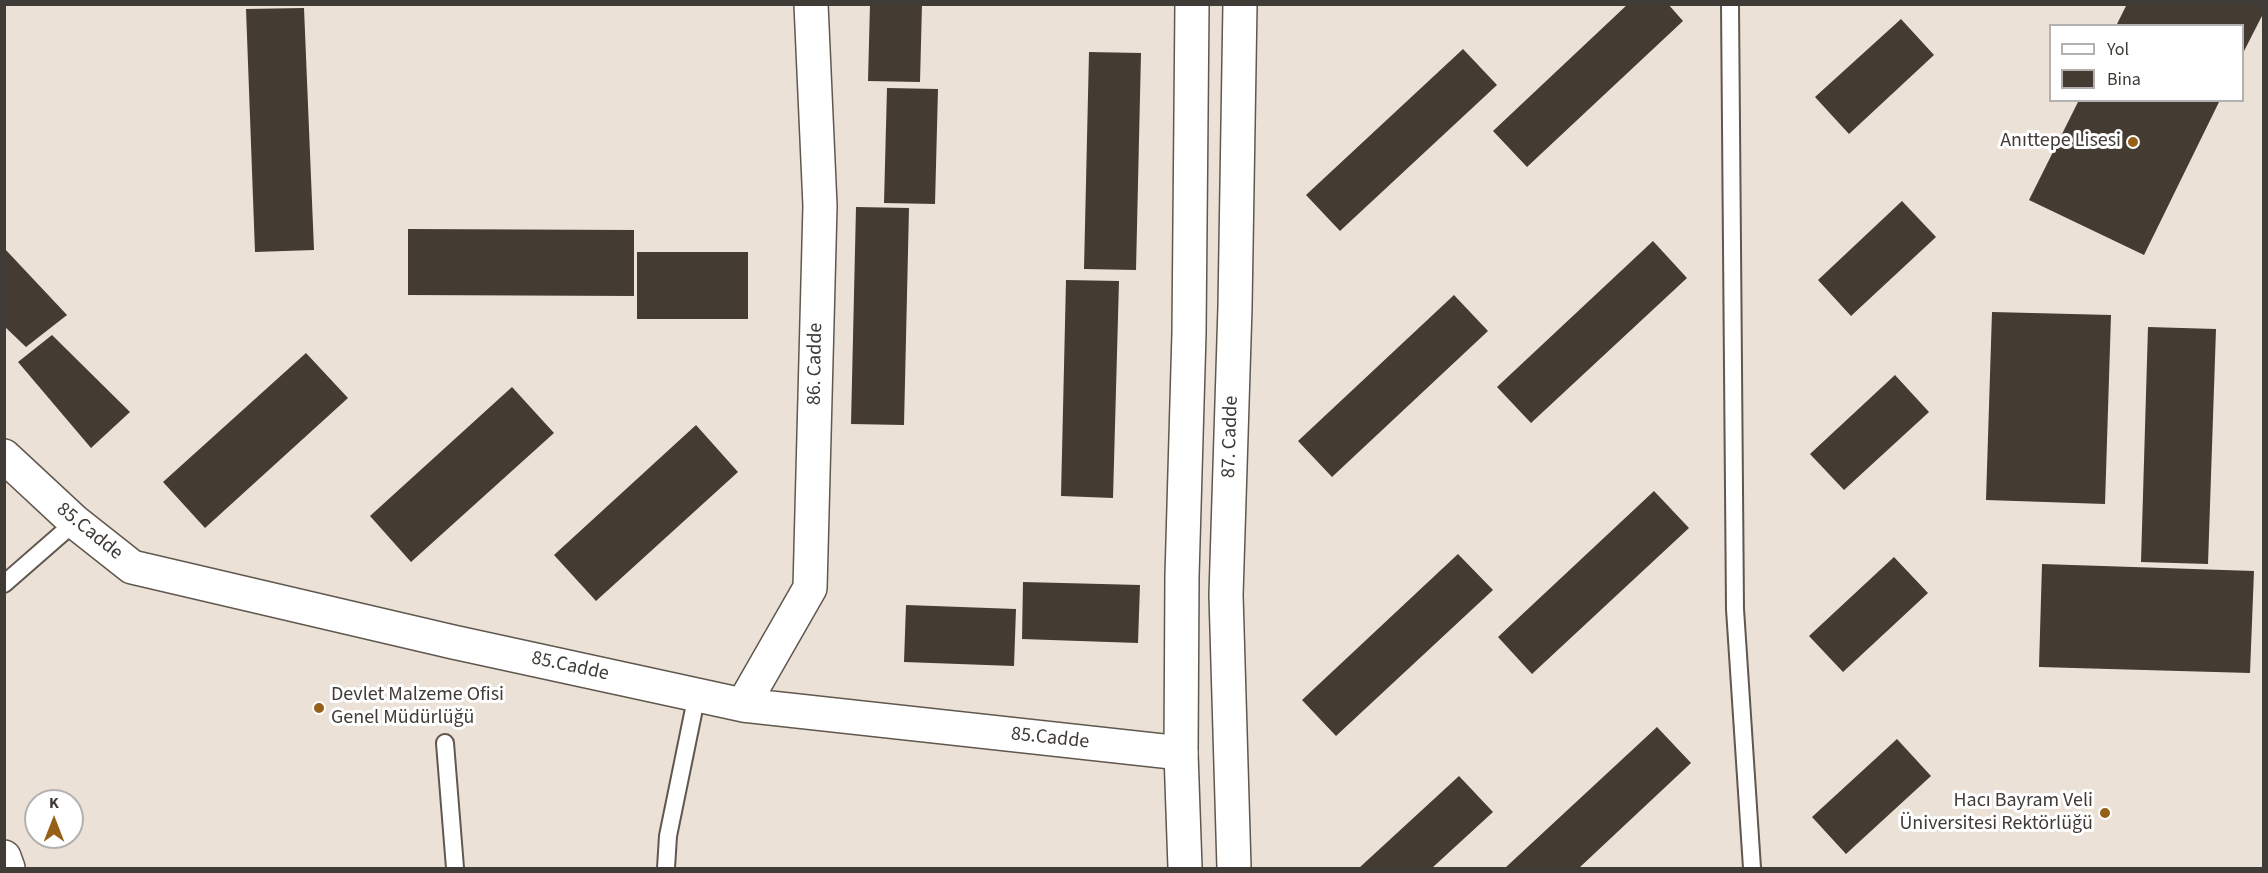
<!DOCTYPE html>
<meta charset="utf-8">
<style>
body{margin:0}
#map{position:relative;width:2268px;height:873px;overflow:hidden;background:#ebe1d6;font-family:"Source Sans 3",sans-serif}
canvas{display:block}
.frame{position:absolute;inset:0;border:6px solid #3f3b36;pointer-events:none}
.legend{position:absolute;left:2049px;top:24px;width:195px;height:78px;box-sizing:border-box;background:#fff;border:2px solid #b2b1af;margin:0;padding:8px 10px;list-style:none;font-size:18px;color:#3f3b36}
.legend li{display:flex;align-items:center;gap:12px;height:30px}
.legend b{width:30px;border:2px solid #b2b1af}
.north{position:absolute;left:24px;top:789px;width:60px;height:60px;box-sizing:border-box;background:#fff;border:2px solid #b2b1af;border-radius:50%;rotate:0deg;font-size:16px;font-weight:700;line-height:24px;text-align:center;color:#3f3b36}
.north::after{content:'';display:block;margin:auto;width:21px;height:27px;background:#966018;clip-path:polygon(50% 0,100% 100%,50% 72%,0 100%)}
</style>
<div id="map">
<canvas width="2268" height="873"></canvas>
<div class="frame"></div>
<ul class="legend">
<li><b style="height:8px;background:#fff"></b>Yol</li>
<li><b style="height:16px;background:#443b33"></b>Bina</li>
</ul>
<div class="north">K</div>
</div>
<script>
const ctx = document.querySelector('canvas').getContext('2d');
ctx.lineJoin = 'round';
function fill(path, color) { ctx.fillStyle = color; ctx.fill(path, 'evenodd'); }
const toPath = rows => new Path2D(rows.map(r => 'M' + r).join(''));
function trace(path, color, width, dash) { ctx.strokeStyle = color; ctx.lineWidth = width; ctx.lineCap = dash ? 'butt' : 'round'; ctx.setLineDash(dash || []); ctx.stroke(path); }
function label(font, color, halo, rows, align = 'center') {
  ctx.font = font + ' "Source Sans 3",sans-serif'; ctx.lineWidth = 6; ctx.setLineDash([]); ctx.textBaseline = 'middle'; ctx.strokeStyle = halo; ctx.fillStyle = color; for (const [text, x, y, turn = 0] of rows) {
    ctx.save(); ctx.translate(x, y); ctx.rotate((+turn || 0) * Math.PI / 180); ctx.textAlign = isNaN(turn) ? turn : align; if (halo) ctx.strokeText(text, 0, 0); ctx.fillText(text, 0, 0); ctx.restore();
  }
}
fill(toPath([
 [870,4,922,4,920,82,868,81],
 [1628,4,1668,4,1683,21,1527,167,1493,131],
 [2127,4,2264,4,2264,12,2242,55,2242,26,2116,26],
 [304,8,314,250,255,252,246,9],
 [1901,19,1934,55,1849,134,1815,97],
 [1463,49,1497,85,1340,231,1306,195],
 [1089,52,1141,53,1136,270,1084,269],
 [887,88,938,89,935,204,884,203],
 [2079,100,2220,100,2144,255,2029,200],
 [1902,201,1936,237,1851,316,1818,280],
 [856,207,909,208,904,425,851,424],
 [408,229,634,230,634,296,408,295],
 [1653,241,1687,278,1531,423,1497,387],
 [4,248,67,315,26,347,4,326],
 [637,252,748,252,748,319,637,319],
 [1066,280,1119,281,1113,498,1061,496],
 [1454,295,1488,331,1332,477,1298,441],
 [1992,312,2111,315,2105,504,1986,500],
 [2148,327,2216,329,2208,564,2141,562],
 [52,335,130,412,91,448,18,362],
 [306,353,348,398,205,528,163,482],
 [1895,375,1929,412,1844,490,1810,454],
 [512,387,554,433,411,562,370,516],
 [696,425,738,472,596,601,554,555],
 [1654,491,1689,528,1532,674,1498,637],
 [1458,554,1493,590,1336,736,1302,700],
 [1894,557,1928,593,1843,672,1809,636],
 [2042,564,2254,571,2250,673,2039,667],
 [1023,582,1140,585,1138,643,1022,639],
 [906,605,1016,609,1014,666,904,662],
 [1657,727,1691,763,1579,868,1505,868],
 [1897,739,1931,776,1846,854,1812,817],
 [1459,776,1493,812,1432,868,1359,868]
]), '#443b33');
const lane = toPath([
 [1730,4,1735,609,1752,868],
 [4,584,75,522],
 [445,743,455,868],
 [666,868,668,836,697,694]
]);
const street = toPath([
 [4,456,75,522,132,567,453,642,743,705,1181,753],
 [743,705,810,588,820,206,811,4]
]);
const secondary = toPath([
 [1185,868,1181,753,1182,576,1189,333,1192,4],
 [1234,868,1226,595,1235,307,1240,4]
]);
const primary = toPath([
 [4,857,8,868]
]);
trace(lane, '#60574e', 20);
trace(street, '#60574e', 36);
trace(secondary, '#60574e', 36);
trace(primary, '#60574e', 36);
trace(lane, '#fff', 16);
trace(street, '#fff', 33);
trace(secondary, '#fff', 33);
trace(primary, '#fff', 33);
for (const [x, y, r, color] of [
 [2133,142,6,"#966018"],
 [319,708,6,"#966018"],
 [2105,813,6,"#966018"]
]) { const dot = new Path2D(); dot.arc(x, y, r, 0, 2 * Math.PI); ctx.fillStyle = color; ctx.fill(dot); trace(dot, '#fff', 2); }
label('20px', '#3f3b36', '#fff', [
 ["Anıttepe Lisesi",2121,142],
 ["Devlet Malzeme Ofisi",331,696,"left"],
 ["Genel Müdürlüğü",331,719,"left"],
 ["Hacı Bayram Veli",2093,802],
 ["Üniversitesi Rektörlüğü",2093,825]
], 'right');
label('20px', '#3f3b36', '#fff', [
 ["86. Cadde",816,364,-89],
 ["87. Cadde",1231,437,-88],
 ["85.Cadde",89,532,39],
 ["85.Cadde",570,667,12],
 ["85.Cadde",1050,739,6]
]);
</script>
